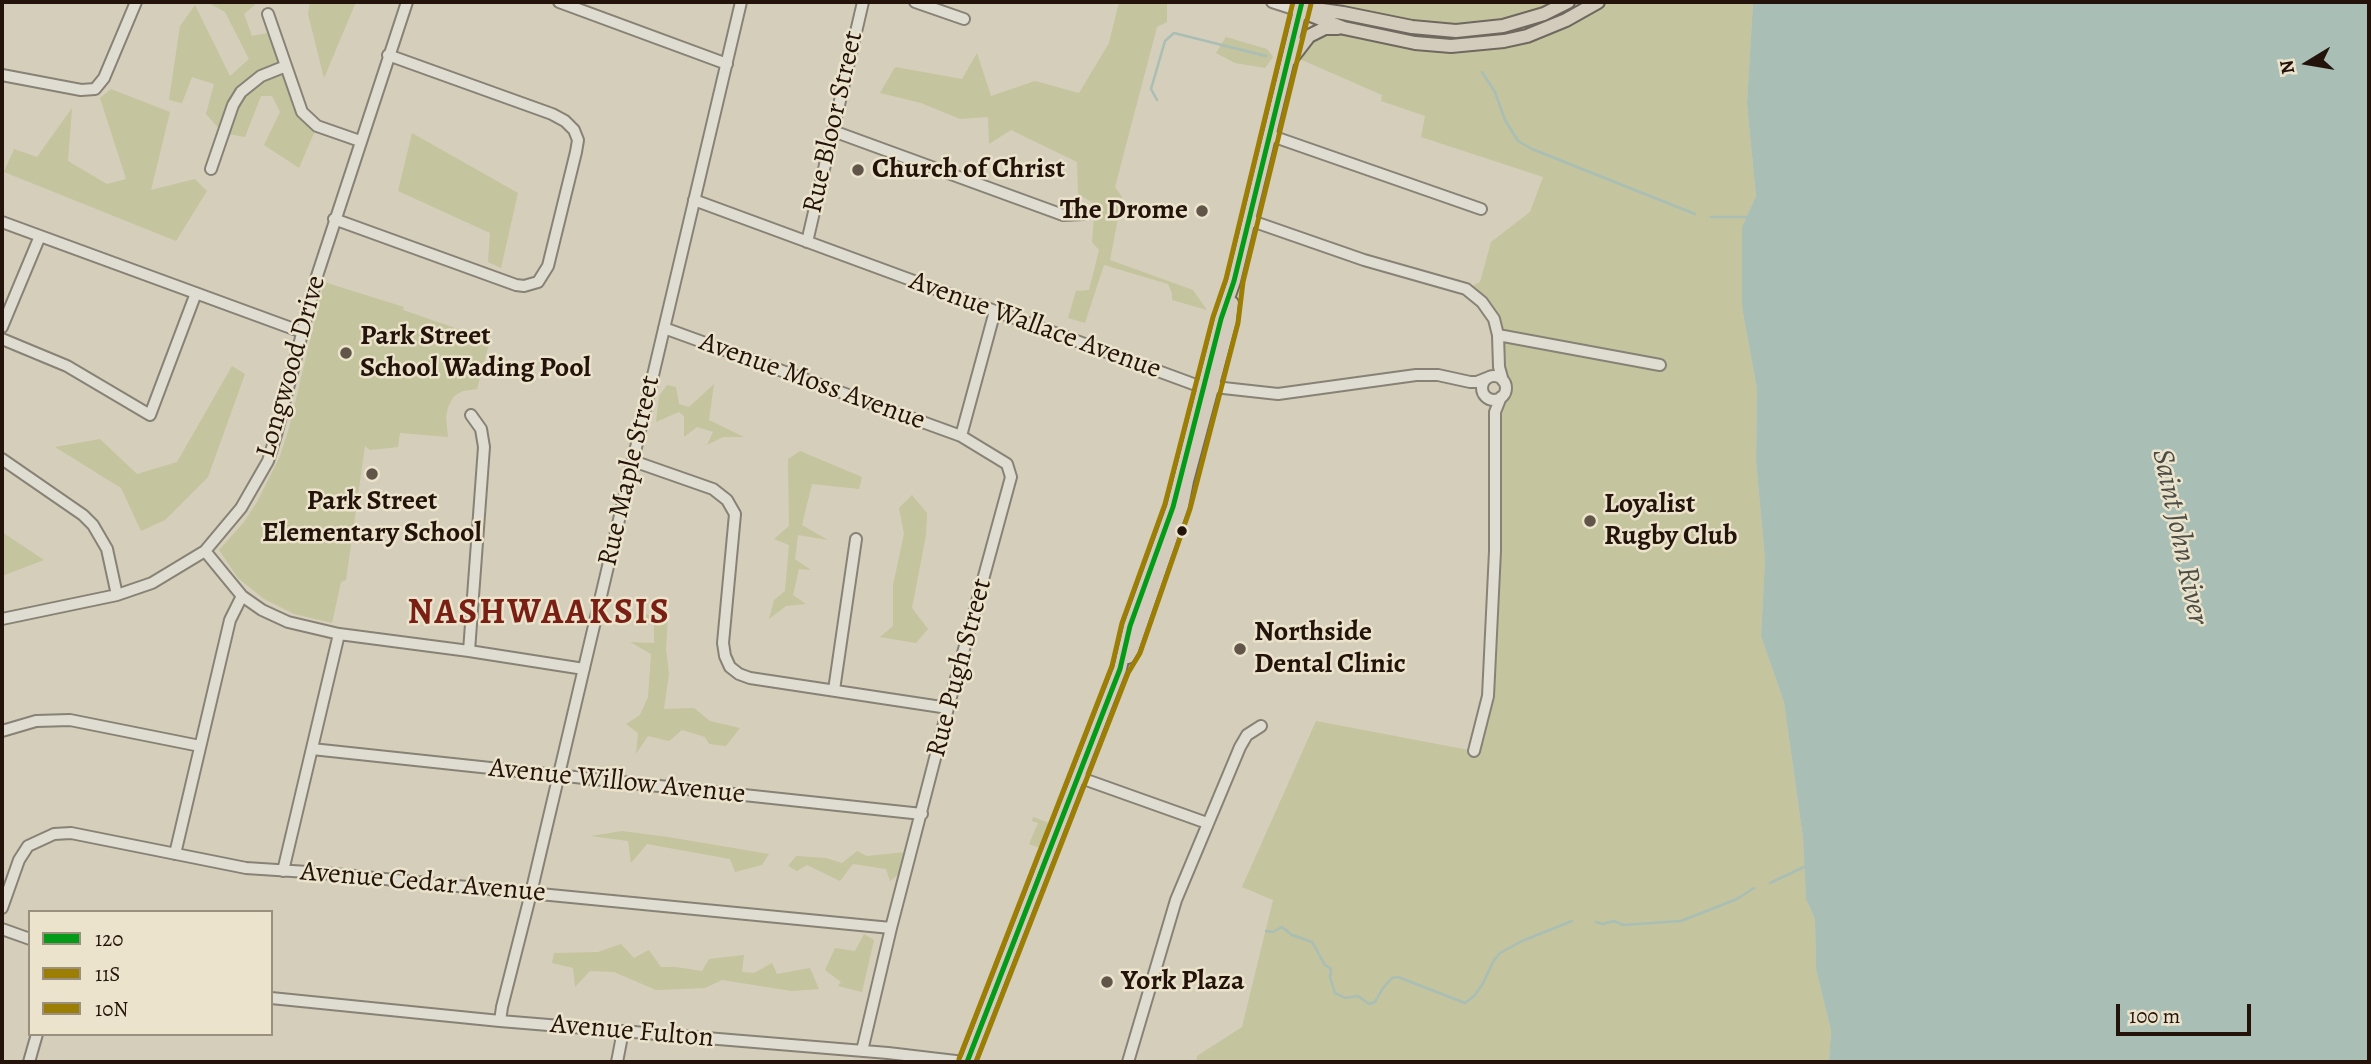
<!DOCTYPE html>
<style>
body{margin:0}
#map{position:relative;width:2371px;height:1064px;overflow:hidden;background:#d5ceba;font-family:Alegreya,serif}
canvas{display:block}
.frame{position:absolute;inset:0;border:4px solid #23130a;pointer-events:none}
.legend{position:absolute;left:28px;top:910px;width:245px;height:126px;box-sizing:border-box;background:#ebe3cb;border:2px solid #9b907e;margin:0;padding:9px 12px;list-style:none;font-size:21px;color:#23130a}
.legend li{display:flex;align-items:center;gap:14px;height:35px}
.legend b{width:35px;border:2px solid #9b907e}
.north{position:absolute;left:2273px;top:28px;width:70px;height:70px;-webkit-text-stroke:5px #ebe3cb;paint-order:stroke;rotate:259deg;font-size:19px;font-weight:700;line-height:28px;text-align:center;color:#23130a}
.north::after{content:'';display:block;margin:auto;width:24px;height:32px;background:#23130a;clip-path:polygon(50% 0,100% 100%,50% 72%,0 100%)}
.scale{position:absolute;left:2116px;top:1004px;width:135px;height:32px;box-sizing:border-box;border:4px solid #23130a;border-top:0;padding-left:9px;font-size:21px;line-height:24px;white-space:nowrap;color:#23130a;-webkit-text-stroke:5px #ebe3cb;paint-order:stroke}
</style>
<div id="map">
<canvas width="2371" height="1064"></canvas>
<div class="frame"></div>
<ul class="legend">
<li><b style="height:9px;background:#049b18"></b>120</li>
<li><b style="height:9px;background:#9c7e04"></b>11S</li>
<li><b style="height:9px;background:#9c7e04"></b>10N</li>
</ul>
<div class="north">N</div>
<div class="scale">100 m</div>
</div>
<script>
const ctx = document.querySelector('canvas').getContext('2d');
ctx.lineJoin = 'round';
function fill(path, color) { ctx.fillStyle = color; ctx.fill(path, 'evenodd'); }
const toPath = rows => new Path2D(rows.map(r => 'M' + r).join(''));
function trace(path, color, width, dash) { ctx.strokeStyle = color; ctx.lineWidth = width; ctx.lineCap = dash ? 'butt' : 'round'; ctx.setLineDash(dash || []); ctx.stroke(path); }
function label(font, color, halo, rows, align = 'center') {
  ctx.font = font + ' Alegreya,serif'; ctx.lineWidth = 5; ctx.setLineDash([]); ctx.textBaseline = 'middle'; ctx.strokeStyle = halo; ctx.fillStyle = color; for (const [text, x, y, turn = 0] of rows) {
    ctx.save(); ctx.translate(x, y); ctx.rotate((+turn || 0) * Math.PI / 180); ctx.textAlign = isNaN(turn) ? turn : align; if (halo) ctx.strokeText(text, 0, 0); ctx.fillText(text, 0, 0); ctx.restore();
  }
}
fill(toPath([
 [207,2,258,2,244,14,252,36,274,32,302,112,317,126,299,168,264,145,280,112,272,96,261,96,245,137,223,133,206,114,214,84,192,77,182,103,169,100,180,26,195,5,230,76,249,59,225,12],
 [310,2,356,2,324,78,308,14],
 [1119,2,1167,2,1167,22,1157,27,1115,187,1122,197,1110,260,1193,290,1207,310,1172,300,1172,293,1168,284,1104,265,1085,323,1068,318,1076,291,1089,290,1099,250,1092,242,1095,204,1078,194,1077,162,1011,130,989,144,988,117,960,119,921,103,880,93,895,67,962,79,977,53,991,96,1035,81,1079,93,1109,43],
 [1327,2,1753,2,1747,104,1756,196,1742,227,1742,307,1757,389,1756,460,1765,559,1761,636,1784,702,1803,838,1806,899,1815,919,1816,969,1831,1031,1829,1062,1196,1062,1197,1056,1242,1027,1273,900,1242,887,1316,721,1474,751,1488,696,1495,412,1505,388,1494,319,1466,289,1480,282,1491,242,1530,212,1543,177,1421,137,1425,116,1381,101,1382,95,1293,56,1303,42,1343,28,1343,13],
 [1226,37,1267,49,1273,57,1265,68,1235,63,1216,53],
 [111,89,170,112,151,190,195,179,207,191,176,241,4,172,14,149,37,157,72,108,68,161,107,184,126,179,100,98],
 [412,133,518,193,501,268,488,262,490,233,398,191],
 [324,282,404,307,403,310,490,340,477,389,463,391,454,396,448,407,446,417,448,437,400,433,398,447,370,450,365,446,346,580,341,582,332,623,294,614,264,599,238,578,219,550,244,522,257,502,280,456,289,428],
 [232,366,245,374,208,477,165,520,141,531,121,488,55,447,100,439,137,474,177,462],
 [714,384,709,420,744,437,723,437,707,445,713,432,697,427,684,437,684,416,679,412,656,422,659,396,667,385,676,387,679,404,689,407],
 [800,451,862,477,859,489,812,484,802,525,828,540,798,535,795,559,811,570,799,569,793,595,806,604,786,606,769,619,774,600,785,591,789,545,774,539,789,526,788,459],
 [912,495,927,513,926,535,912,608,928,629,916,643,880,637,893,626,893,585,904,534,899,508],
 [2,532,44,560,2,576],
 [634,613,668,617,666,649,669,674,664,709,694,708,710,721,740,728,726,746,709,744,705,737,682,730,669,741,648,736,636,754,638,733,626,724,640,715,648,697,651,654,630,642,654,643,654,622],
 [1033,817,1049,823,1040,848,1029,844,1038,823,1032,821],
 [622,831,668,837,769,854,762,865,735,872,730,859,647,844,631,863,628,841,591,836],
 [857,851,867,856,906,852,898,875,890,881,886,869,853,864,840,881,807,865,797,871,788,866,796,856,826,858,842,863],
 [864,934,874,940,862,992,838,986,841,982,825,970,835,948,855,951],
 [621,944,634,958,649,950,661,967,676,967,702,971,709,959,744,955,742,972,754,973,772,963,777,974,810,968,819,989,792,991,722,980,705,988,656,990,614,972,590,971,575,987,573,968,552,963,554,953,598,952]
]), '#c4c49e');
fill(toPath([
 [1753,2,2369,2,2369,1062,1829,1062,1831,1031,1816,969,1815,919,1806,899,1803,838,1784,702,1761,636,1765,559,1756,460,1757,389,1742,307,1742,227,1756,196,1747,104]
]), '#a9beb5');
trace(toPath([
 [1482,72,1495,92,1505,120,1518,141,1532,149,1695,214],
 [1157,100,1151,89,1165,41,1174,33,1266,56],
 [1711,217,1749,217],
 [1770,883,1804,867],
 [1596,922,1603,924,1614,921,1623,925,1681,921,1737,899,1754,888],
 [1266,931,1273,932,1282,927,1292,935,1312,942,1325,965,1331,969,1330,977,1335,993,1345,998,1358,996,1369,1004,1375,1002,1383,988,1392,978,1398,977,1465,1003,1474,996,1482,985,1494,960,1500,953,1522,941,1572,921]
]), '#a9beb5', 2.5);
const minor = toPath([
 [559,2,727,64],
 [915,2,964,19],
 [1272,2,1300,11],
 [268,14,302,112,317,126,360,141],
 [2,75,81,90,95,89,104,78,136,2],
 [833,131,1063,215,1083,214],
 [1269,135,1481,209],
 [211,169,233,105,241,92,261,76,286,66],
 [694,200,1196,385,1278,394,1416,375,1438,375,1470,382,1477,382,1487,378],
 [334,219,516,285,524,286,538,282,548,266,576,152,578,140,574,130,565,121,552,114,388,55],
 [1249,220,1364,260,1466,289,1482,302,1494,319,1498,335,1499,367,1503,381],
 [2,222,302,332],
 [807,242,863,2],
 [2,327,40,236],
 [664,328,961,436],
 [1498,335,1660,365],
 [2,339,67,366,150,415,196,293],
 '1482 388a12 12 0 1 1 24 0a12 12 0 1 1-24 0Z',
 [2,459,83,515,93,525,107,549,117,595],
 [633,461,713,489,727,500,735,514,723,643,725,656,730,667,739,674,750,678,948,708],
 [205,551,242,596,262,610,288,622,339,634,469,651,584,669],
 [2,619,117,595,152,583,205,551,241,508,268,461,276,435,316,279,407,2],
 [469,651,484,447,481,429,471,415],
 [834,690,856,539],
 [2,731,36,721,70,720,200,746],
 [312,749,922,814],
 [1474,751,1488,696,1495,551,1495,412,1501,397],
 [1078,777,1207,823],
 [175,854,230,620,242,596],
 [283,871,339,634],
 [2,908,19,860,28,846,54,834,71,833,246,868,323,873,891,928],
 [2,929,30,939],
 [271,998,500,1021,888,1053,964,1062],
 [500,1021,502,1007,531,893,741,2],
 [862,1051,891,928,948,708,1011,477,1007,464,961,436,995,311],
 [29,1062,37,1034],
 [617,1062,623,1031],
 [1128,1062,1176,900,1240,747,1247,735,1261,726]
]);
const major = toPath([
 [1304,10,1315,9,1343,13,1412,27,1456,31,1503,26,1544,14,1568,2],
 [1300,11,1344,28,1415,43,1451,46,1504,41,1527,36,1566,20,1598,2],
 [1292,58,1309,36,1325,28,1338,28],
 [1128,657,1132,650,1182,506,1187,481,1230,321,1232,303],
 [967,1062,1120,669,1130,626,1173,507,1221,319,1234,281,1302,2]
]);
trace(minor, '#878275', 14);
trace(major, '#6f685e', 16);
trace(minor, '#dfdcd1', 10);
trace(major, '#d3ccbd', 12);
trace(toPath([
 [967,1062,1120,669,1130,626,1173,507,1221,319,1234,281,1302,2]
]), '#049b18', 5);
trace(toPath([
 [976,1062,1128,673,1140,653,1190,509,1238,323,1243,282,1311,4]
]), '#9c7e04', 5);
trace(toPath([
 [959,1059,1112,666,1122,623,1165,504,1213,317,1226,279,1293,2]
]), '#9c7e04', 5);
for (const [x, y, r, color] of [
 [858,170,7,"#615448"],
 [1202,211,7,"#615448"],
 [346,353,7,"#615448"],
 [372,474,7,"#615448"],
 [1590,521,7,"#615448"],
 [1182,531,6,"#23130a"],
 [1240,649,7,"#615448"],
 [1107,982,7,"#615448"]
]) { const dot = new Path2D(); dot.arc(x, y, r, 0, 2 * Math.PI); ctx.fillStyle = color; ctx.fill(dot); trace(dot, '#ebe3cb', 2.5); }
label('28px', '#23130a', '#ebe3cb', [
 ["Rue Bloor Street",834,122,-77],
 ["Avenue Wallace Avenue",1035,326,20],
 ["Longwood Drive",292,367,-74],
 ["Avenue Moss Avenue",812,382,20],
 ["Rue Maple Street",630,471,-77],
 ["Rue Pugh Street",960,668,-75],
 ["Avenue Willow Avenue",617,782,6],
 ["Avenue Cedar Avenue",423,883,5],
 ["Avenue Fulton",632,1032,5]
]);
label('bold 28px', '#23130a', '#ebe3cb', [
 ["Church of Christ",872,170],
 ["The Drome",1188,211,"right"],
 ["Park Street",360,337],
 ["School Wading Pool",360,369],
 ["Park Street",372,502,"center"],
 ["Elementary School",372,534,"center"],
 ["Loyalist",1604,505],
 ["Rugby Club",1604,537],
 ["Northside",1254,633],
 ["Dental Clinic",1254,665],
 ["York Plaza",1121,982]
], 'left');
label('italic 30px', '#4b4c45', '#ebe3cb', [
 ["Saint John River",2179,537,78]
]);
ctx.letterSpacing = '2px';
label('bold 35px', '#7a1f14', '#ebe3cb', [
 ["NASHWAAKSIS",539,614]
]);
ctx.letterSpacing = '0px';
</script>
